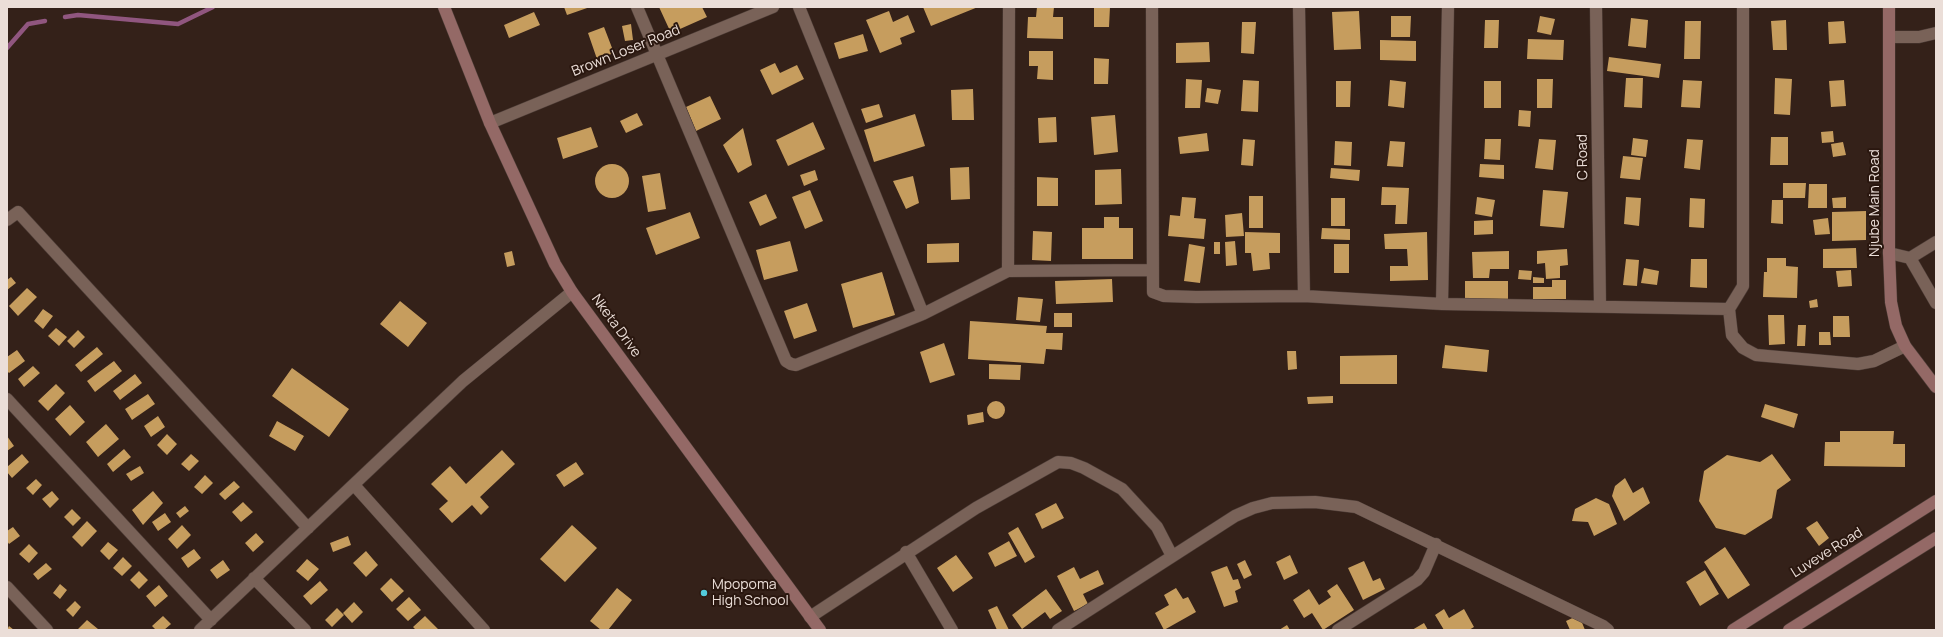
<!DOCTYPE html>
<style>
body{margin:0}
#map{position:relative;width:1943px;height:637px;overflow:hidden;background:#342119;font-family:Manrope,sans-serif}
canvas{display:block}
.frame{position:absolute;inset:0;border:8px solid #ebded8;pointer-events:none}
</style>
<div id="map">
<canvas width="1943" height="637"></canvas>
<div class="frame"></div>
</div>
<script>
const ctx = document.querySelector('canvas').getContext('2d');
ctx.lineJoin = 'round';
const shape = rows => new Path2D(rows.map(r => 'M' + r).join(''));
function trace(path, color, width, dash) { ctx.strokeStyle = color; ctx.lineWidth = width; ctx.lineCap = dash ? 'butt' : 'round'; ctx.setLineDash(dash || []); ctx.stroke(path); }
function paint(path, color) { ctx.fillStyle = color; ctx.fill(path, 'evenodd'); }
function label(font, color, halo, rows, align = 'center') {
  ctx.font = font + ' Manrope,sans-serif'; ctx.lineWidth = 4; ctx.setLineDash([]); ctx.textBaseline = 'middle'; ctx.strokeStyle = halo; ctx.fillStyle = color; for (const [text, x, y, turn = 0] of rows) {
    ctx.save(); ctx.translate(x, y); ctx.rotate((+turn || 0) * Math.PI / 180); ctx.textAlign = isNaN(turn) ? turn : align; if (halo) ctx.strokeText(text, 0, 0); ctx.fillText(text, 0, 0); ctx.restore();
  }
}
const stream = shape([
 [65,17,78,15,178,24,213,7],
 [7,48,28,24,45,21]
]);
const building = shape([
 [564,7,590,7,567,15],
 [659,7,702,7,707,17,671,33],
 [923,7,978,7,931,26],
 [1037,7,1054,7,1053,17,1063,17,1063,39,1027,38,1028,17,1036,17],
 [1094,7,1110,7,1109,27,1094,27],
 [889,11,893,22,908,15,915,32,900,38,902,44,880,53,866,20],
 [1359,11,1361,49,1334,50,1332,12],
 [534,12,540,25,509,38,504,25],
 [1391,16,1411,16,1410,37,1391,37],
 [1540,16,1555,19,1551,35,1537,32],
 [1631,18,1648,20,1646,48,1628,46],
 [1485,20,1499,20,1498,48,1484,48],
 [1786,20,1787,50,1773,50,1771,21],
 [1685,21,1701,21,1700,59,1684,59],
 [1844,21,1846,43,1829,44,1828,22],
 [1242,22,1256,22,1254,54,1241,53],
 [631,24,633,40,625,41,622,26],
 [604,27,614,53,597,59,588,33],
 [863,34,868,51,839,59,834,43],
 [1528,39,1564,40,1563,60,1527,59],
 [1380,40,1416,41,1416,61,1380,60],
 [1209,42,1210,62,1176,63,1176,43],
 [1029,51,1053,51,1053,80,1037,79,1038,66,1029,66],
 [1609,57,1661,64,1659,78,1607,71],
 [1094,58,1109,59,1108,84,1094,84],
 [775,63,780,73,797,65,804,79,772,95,760,70],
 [1626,78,1643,78,1642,108,1624,107],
 [1775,78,1792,79,1790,115,1774,114],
 [1186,79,1202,80,1200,108,1185,108],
 [1537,79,1553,79,1552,108,1537,108],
 [1243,80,1259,81,1258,112,1241,111],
 [1390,80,1406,82,1404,108,1388,106],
 [1683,80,1702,81,1700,108,1681,107],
 [1844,80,1846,106,1831,107,1829,81],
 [1336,81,1351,81,1350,107,1336,107],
 [1484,81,1501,81,1501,108,1484,108],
 [1207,88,1221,90,1218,104,1205,102],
 [973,89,974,120,952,120,951,90],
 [710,96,721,119,696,131,686,107],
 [879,104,883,117,866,123,861,109],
 [1519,110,1531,111,1530,127,1518,126],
 [637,113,643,125,626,133,620,121],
 [915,114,925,146,874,162,864,130],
 [1115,115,1118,152,1094,155,1091,117],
 [1056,117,1057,142,1039,143,1038,118],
 [813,122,825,149,788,166,776,140],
 [591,127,598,147,563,159,557,138],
 [743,128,752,165,738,173,723,145],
 [1833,131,1834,142,1822,143,1821,132],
 [1207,133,1209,151,1180,154,1178,137],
 [1771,137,1788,137,1788,165,1770,165],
 [1633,138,1648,140,1646,157,1631,155],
 [1243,139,1255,140,1253,166,1241,165],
 [1485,139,1501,139,1500,160,1484,159],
 [1539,139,1556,140,1553,170,1535,168],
 [1687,139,1703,140,1700,170,1684,168],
 [1335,141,1352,142,1351,166,1334,165],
 [1390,141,1405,142,1403,167,1387,166],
 [1843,142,1846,155,1833,157,1831,144],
 [1623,156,1643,158,1640,180,1620,178],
 '595 181a17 17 0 1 1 34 0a17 17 0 1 1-34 0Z',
 [1480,164,1504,165,1504,179,1479,177],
 [969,167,970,199,951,200,950,168],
 [1331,168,1360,170,1359,181,1330,178],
 [1121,169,1122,204,1095,205,1095,170],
 [815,170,818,180,804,186,800,175],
 [660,173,666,209,648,212,642,176],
 [913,176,919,203,906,209,893,181],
 [1037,177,1058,178,1058,206,1037,206],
 [1783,183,1806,183,1805,198,1783,198],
 [1809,184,1827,184,1827,208,1808,208],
 [1382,187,1409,188,1407,224,1395,224,1396,205,1381,205],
 [810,190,823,221,805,229,792,197],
 [1543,190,1568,192,1564,228,1540,226],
 [766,194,777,218,760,226,749,202],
 [1249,196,1263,196,1263,228,1249,228],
 [1182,197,1196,198,1194,218,1206,219,1204,239,1168,236,1170,215,1180,216],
 [1477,197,1495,200,1492,217,1475,214],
 [1626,197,1641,198,1639,226,1624,224],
 [1846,197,1846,208,1833,208,1832,198],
 [1331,198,1345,198,1345,226,1331,226],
 [1690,198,1705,199,1704,228,1689,227],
 [1772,200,1783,200,1783,224,1771,223],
 [1866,211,1866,240,1832,241,1832,212],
 [690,212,700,238,656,255,646,228],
 [1242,213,1244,236,1226,237,1225,215],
 [1104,217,1119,217,1119,228,1133,228,1133,259,1082,259,1082,228,1104,228],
 [1828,218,1830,234,1815,235,1813,220],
 [1493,220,1493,234,1474,235,1474,221],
 [1322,228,1350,229,1350,240,1321,239],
 [1033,231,1052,232,1051,261,1032,260],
 [1245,232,1280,233,1280,253,1269,253,1270,269,1253,271,1251,253,1245,253],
 [1427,232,1428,280,1390,281,1390,266,1408,266,1407,249,1385,249,1384,234],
 [790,241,798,271,764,280,756,250],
 [1235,241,1237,265,1226,266,1225,242],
 [1214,242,1220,242,1220,254,1214,254],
 [959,243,959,262,927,263,927,244],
 [1189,244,1205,247,1200,283,1184,281],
 [1334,244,1349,244,1349,273,1334,273],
 [1856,248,1857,268,1823,268,1823,249],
 [1567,249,1568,265,1560,266,1560,278,1546,279,1545,263,1537,264,1537,251],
 [512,251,515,265,507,267,504,253],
 [1509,251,1509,269,1490,269,1489,278,1473,278,1472,252],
 [1767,258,1786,258,1786,266,1798,267,1797,298,1763,297,1764,272,1767,272],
 [1626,259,1639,260,1637,286,1623,285],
 [1691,259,1707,259,1707,288,1690,287],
 [1644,268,1659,271,1657,285,1641,283],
 [1519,270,1532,271,1531,280,1518,279],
 [1851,270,1852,286,1838,287,1836,271],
 [882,272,895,315,853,328,841,284],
 [11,277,16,283,7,290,7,280],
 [1533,277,1544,278,1544,283,1533,283],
 [1112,279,1113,302,1056,304,1055,281],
 [1552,280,1566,280,1566,299,1533,299,1533,287,1552,287],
 [1465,281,1508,281,1508,301,1465,301],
 [27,288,37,297,18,316,9,306],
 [1018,297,1043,299,1040,322,1016,320],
 [1817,299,1818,307,1810,308,1809,301],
 [400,301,427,323,408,347,380,324],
 [807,303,817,331,794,339,784,311],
 [43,309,53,316,43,329,34,321],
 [1054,313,1072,313,1072,327,1054,327],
 [1768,315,1784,315,1785,344,1769,345],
 [1833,316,1849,316,1850,337,1833,337],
 [970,321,1047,326,1046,333,1063,333,1062,350,1046,349,1044,364,968,359],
 [1798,325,1806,325,1805,346,1797,346],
 [56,328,67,337,59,346,48,336],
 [78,330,85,337,74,348,67,341],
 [1819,332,1830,332,1831,345,1819,345],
 [944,343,955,375,930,383,920,352],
 [1445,345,1489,350,1487,372,1442,368],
 [97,347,103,354,81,372,75,365],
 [17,350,25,361,9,373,7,371,7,357],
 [1287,351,1296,351,1297,369,1288,370],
 [1397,355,1397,384,1340,384,1340,356],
 [114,361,122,371,95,392,87,381],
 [989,364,1021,365,1020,380,989,379],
 [33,366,40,373,24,387,18,379],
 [292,368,349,409,329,437,272,396],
 [135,374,142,383,120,400,113,391],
 [56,384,65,393,48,411,38,401],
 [148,394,155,404,132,420,125,409],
 [1333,396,1333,403,1308,404,1307,397],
 '987 410a9 9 0 1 1 18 0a9 9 0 1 1-18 0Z',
 [1765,404,1798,414,1794,428,1761,417],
 [70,405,85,422,70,436,55,419],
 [983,412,984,422,968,425,967,415],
 [158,416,165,427,151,437,144,426],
 [277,421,304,436,295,451,269,436],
 [106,424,119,439,98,457,86,442],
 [1840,431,1894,431,1893,444,1905,444,1905,467,1824,466,1825,442,1840,442],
 [167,434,177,444,167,455,157,445],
 [7,436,14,446,7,451],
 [124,449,131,457,113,472,107,464],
 [502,450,515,464,480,497,489,507,481,515,472,505,452,523,439,509,448,501,431,484,450,466,466,484],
 [22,454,29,462,12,478,7,472,7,467],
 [191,454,199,461,189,471,181,464],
 [1772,454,1791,480,1777,490,1772,518,1745,535,1716,528,1699,501,1704,471,1727,455,1760,462],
 [576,462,584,474,564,487,556,475],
 [140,466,144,473,131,481,126,474],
 [205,475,213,483,202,494,194,487],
 [1625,478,1633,493,1643,487,1650,503,1624,521,1612,496,1615,486],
 [36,479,42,485,33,495,26,488],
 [234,481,240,487,225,500,219,494],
 [52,491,59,499,50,508,42,499],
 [153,491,163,503,143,525,132,510],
 [1596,498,1609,504,1617,524,1594,536,1588,522,1572,521,1575,509],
 [243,502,253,512,241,522,232,512],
 [1056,503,1064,518,1042,529,1035,514],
 [185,506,189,511,180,518,176,513],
 [72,509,81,518,73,526,64,517],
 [165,513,171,522,158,531,152,522],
 [87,521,97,531,82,547,72,537],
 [1817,521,1829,538,1819,546,1806,528],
 [182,525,191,535,177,549,168,539],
 [572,525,597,548,565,582,540,559],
 [13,527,20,536,9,544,7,541,7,531],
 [1018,527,1035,557,1025,563,1008,533],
 [256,533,264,542,253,552,245,543],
 [348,536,351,545,333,552,330,543],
 [1009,541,1017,556,995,567,988,553],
 [108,542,118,550,109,560,100,551],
 [29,544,38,553,29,563,19,554],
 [1725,547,1750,585,1728,599,1704,562],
 [194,549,201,558,188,568,181,558],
 [366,551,378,565,366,577,353,563],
 [956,555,973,578,953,592,937,568],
 [1290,555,1298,573,1284,580,1276,562],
 [123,557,132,566,122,576,113,568],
 [307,559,319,569,308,581,296,571],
 [223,560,230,570,217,579,210,570],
 [1245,560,1252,575,1244,579,1237,564],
 [1364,561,1373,581,1380,578,1385,589,1363,600,1348,568],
 [46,563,52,569,38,580,33,574],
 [1227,566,1233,580,1238,579,1241,588,1235,591,1238,602,1224,607,1211,572],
 [1074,567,1080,579,1098,570,1104,584,1083,594,1088,604,1074,611,1057,576],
 [1705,570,1719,594,1700,606,1686,582],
 [139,571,148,580,139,589,130,580],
 [391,578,404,591,392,602,380,589],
 [320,581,328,590,311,605,303,596],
 [60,584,67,590,60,599,53,593],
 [1337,584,1354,610,1323,630,1312,613,1304,618,1293,600,1309,589,1319,605,1331,597,1327,591],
 [159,585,168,596,155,607,146,596],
 [617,588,632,600,608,630,601,630,590,621],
 [1176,588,1183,599,1188,597,1196,612,1164,630,1155,613,1169,605,1164,595],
 [1046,589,1062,611,1050,619,1045,612,1022,629,1012,615],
 [409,597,421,610,408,621,396,609],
 [75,601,81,607,73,617,66,610],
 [354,602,363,612,352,623,343,613],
 [997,606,1009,630,997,630,988,610],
 [337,608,344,615,332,627,325,620],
 [1444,609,1449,618,1464,609,1474,627,1469,630,1444,630,1435,615],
 [1579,615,1585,630,1570,630,1566,621],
 [163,616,171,624,164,630,156,630,152,626],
 [425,616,438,629,437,630,416,630,413,627],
 [87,620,98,629,97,630,78,629],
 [1424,623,1428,630,1412,630],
 [1287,625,1290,630,1279,630],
 [9,626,14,630,7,630]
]);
const street = shape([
 [637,7,786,361,791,364,796,365,923,314,1008,271,1152,270],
 [799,7,923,314],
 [1152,7,1153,292,1164,296,1196,297,1304,296,1442,304,1729,309,1743,286,1743,7],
 [1299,7,1304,296],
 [1596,7,1600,306],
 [1890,37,1919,37,1936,33],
 [490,123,773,7],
 [7,220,18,212,308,528],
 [1889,253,1910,258,1936,242],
 [1910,258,1936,303],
 [1008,271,1009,7],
 [1442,304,1448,7],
 [1729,309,1732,335,1743,348,1756,355,1858,364,1874,361,1905,346],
 [7,399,211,620],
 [354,485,484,630],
 [906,552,952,630],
 [254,578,305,630],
 [7,587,47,630],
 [810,617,976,508,1058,462,1071,463,1084,468,1122,489,1157,527,1172,556],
 [200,630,463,381,572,292],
 [1058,630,1235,516,1253,508,1272,503,1315,502,1356,507,1603,626,1608,630],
 [1338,630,1417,580,1424,572,1436,544]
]);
const secondary = shape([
 [444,7,490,123,555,264,572,292,820,630],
 [1889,7,1889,253,1891,302,1896,326,1905,346,1936,387],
 [1733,630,1936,501],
 [1789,630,1936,538]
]);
const markers = [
 [704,593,4,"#53cbdb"]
];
const streetNames = [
 ["Brown Loser Road",626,51,-22],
 ["C Road",1583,157,-91],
 ["Njube Main Road",1875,203,-90],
 ["Nketa Drive",616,326,54],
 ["Luveve Road",1827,553,-32]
];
const poiNames = [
 ["Mpopoma",712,585],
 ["High School",712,601]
];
trace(stream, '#90567f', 4.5);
paint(building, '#c69d5e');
trace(street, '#4d3d37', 13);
trace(secondary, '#4d3d37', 13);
trace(street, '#796258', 12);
trace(secondary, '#946966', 12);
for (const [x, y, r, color] of markers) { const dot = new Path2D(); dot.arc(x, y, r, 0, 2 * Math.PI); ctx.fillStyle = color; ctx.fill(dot); trace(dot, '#2a170f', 1.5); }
label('14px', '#ebded8', '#2a170f', streetNames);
label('14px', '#ebded8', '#2a170f', poiNames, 'left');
</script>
